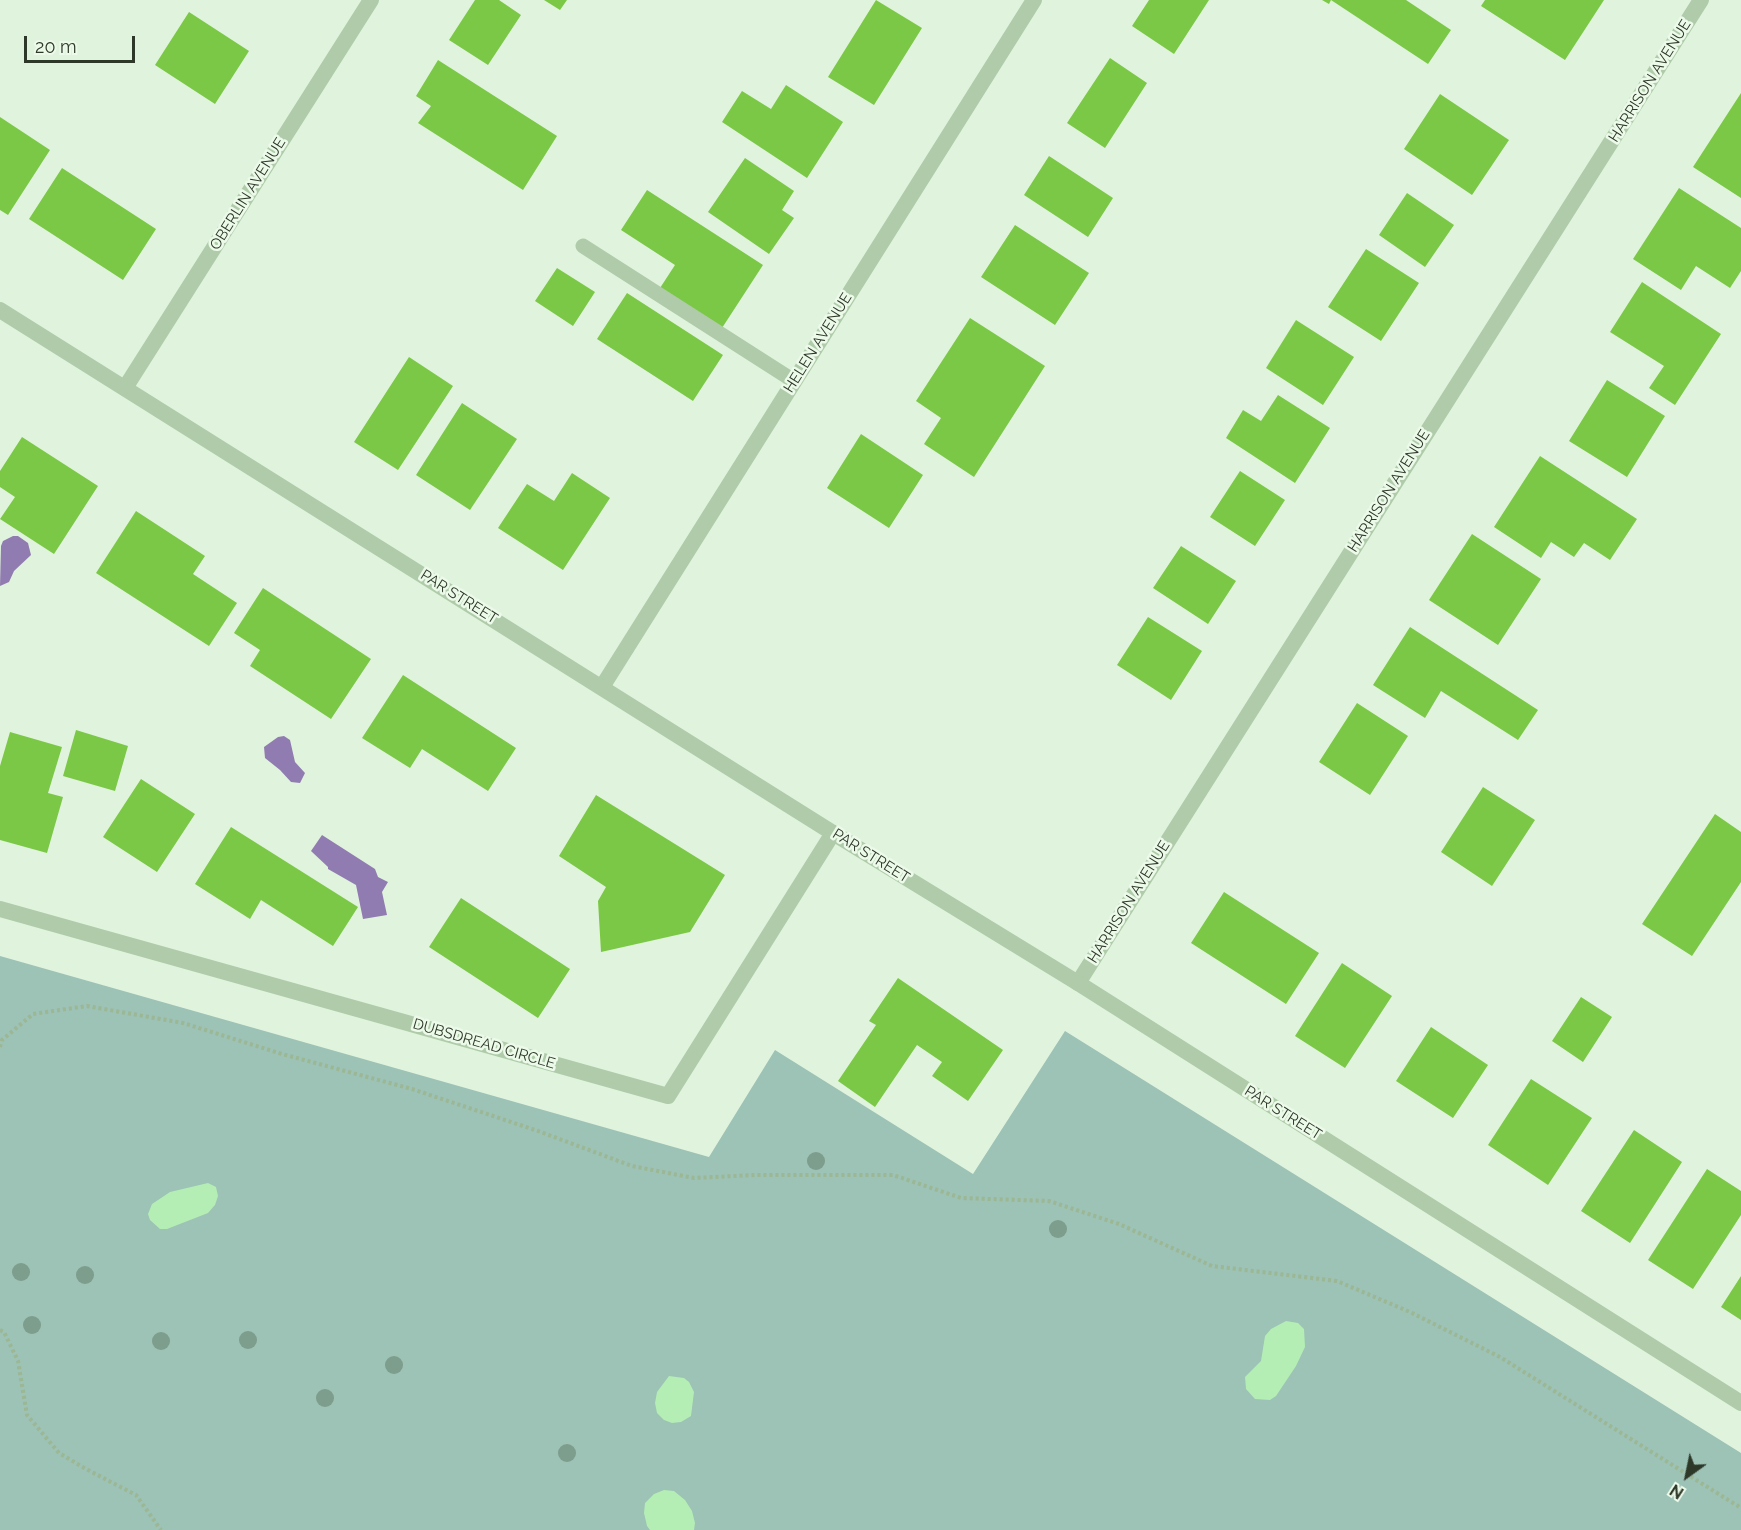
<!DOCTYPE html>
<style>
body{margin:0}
#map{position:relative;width:1741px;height:1530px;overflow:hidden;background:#e0f3dd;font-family:Raleway,sans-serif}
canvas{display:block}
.north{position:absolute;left:1657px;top:1446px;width:60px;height:60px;-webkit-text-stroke:4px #ecfaea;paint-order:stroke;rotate:213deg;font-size:16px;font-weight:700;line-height:24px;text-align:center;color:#2e3829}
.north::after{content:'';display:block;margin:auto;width:21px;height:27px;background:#2e3829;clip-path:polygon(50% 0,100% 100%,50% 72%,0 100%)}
.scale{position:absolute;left:24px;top:36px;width:111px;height:27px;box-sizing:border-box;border:3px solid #2e3829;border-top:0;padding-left:8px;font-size:18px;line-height:21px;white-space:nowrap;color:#2e3829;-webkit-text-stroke:4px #ecfaea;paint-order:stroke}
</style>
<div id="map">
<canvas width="1741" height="1530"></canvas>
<div class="north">N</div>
<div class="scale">20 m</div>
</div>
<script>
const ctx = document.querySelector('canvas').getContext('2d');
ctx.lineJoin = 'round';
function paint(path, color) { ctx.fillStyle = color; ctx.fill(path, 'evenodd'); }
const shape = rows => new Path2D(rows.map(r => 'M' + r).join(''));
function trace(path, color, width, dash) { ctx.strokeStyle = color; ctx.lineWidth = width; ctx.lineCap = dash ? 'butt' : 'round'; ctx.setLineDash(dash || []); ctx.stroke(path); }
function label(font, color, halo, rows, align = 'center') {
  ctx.font = font + ' Raleway,sans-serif'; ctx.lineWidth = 5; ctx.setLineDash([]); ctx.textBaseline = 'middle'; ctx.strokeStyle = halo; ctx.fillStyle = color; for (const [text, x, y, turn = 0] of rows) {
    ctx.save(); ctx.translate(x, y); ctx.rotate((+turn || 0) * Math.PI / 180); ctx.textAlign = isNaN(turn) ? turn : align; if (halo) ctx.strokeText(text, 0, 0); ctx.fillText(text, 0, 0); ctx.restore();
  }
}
const green = shape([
 [0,956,709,1157,775,1050,973,1174,1065,1031,1741,1453,1741,1530,0,1530]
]);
const sand = shape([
 [208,1183,216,1187,218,1196,215,1205,208,1213,167,1229,160,1229,150,1220,148,1214,152,1204,170,1192],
 [1286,1321,1298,1323,1304,1329,1305,1347,1296,1366,1276,1396,1270,1400,1255,1399,1246,1389,1245,1377,1261,1361,1265,1336,1271,1329],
 [669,1376,684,1378,689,1382,694,1392,691,1416,681,1422,672,1423,664,1420,657,1413,655,1403,657,1392],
 [664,1490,674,1491,685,1500,692,1511,695,1523,694,1530,650,1530,647,1526,644,1513,645,1503,654,1494]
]);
const water = shape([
 [13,536,18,536,28,543,31,555,14,571,9,582,0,586,1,546,3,541],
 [284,736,290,740,295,762,305,773,300,783,291,782,280,770,265,758,264,747,278,737],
 [322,835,375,869,378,877,388,882,382,892,387,915,363,919,356,885,328,869,328,867,311,851]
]);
const building = shape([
 [475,0,499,0,521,15,488,65,449,40],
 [544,0,567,0,560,10],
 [876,0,922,28,874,105,828,77],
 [1149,0,1209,0,1174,54,1132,26],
 [1322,0,1406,0,1451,30,1428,64,1331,0,1329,4],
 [1485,0,1604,0,1565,60,1481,6],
 [189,12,249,51,215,104,155,65],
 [1110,58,1147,83,1105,148,1067,123],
 [438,60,557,136,523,190,418,123,431,106,416,96],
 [786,85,843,122,807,178,722,122,742,91,771,109],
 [1741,93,1741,198,1693,167],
 [1440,94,1509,140,1472,195,1404,149],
 [0,117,50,150,8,215,0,210],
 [1049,156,1113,198,1088,237,1024,195],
 [745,158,794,191,782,210,794,218,769,254,708,212],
 [62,168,156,229,123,280,29,219],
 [1679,188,1741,228,1741,271,1730,288,1696,266,1681,290,1633,259],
 [647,190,763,265,722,328,660,288,675,265,621,230],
 [1407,193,1454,225,1425,267,1379,235],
 [1015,225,1089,273,1055,325,981,277],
 [1366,249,1419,283,1381,341,1328,307],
 [557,268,595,292,573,326,535,301],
 [1642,282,1721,334,1675,405,1649,388,1664,366,1610,332],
 [627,293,723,355,693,401,597,339],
 [970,318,1045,366,974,477,924,444,941,418,916,401],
 [1296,320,1354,357,1323,405,1266,368],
 [409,357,453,386,398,470,354,442],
 [1607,380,1665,416,1627,477,1569,441],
 [1278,395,1330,428,1295,483,1226,438,1243,410,1261,421],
 [462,403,517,439,470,510,416,475],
 [861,434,923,475,889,528,827,488],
 [22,437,98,486,54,554,0,519,15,497,0,487,0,471],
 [1540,456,1637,519,1610,560,1584,543,1574,557,1551,542,1541,558,1494,527],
 [1240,471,1285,500,1255,546,1210,517],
 [572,473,610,498,563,570,498,528,527,484,554,501],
 [136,511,205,556,193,574,237,603,209,646,96,573],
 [1472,534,1541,579,1498,645,1429,600],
 [1181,546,1236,581,1208,624,1153,588],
 [263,588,371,659,331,719,250,666,260,650,234,633],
 [1148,617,1202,651,1171,700,1117,665],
 [1410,627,1538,710,1518,740,1441,691,1425,718,1373,685],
 [403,675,516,748,488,791,422,749,410,768,362,738],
 [1357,703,1408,736,1370,795,1319,762],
 [76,730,128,746,115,791,63,776],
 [10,732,62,747,48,793,63,797,47,853,0,840,0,766],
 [141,779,195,814,157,872,103,837],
 [1483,787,1535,820,1492,886,1441,852],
 [596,795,725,875,690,932,601,952,598,901,606,887,559,856],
 [1715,814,1741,832,1741,882,1692,956,1642,924],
 [231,827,358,907,333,946,261,900,250,919,195,884],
 [1224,892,1319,953,1286,1004,1191,943],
 [461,898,570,969,538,1018,429,947],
 [1342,963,1392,996,1345,1068,1295,1036],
 [898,978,1003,1050,968,1101,932,1076,942,1062,917,1045,875,1107,838,1081,876,1025,869,1021],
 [1581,997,1612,1017,1583,1062,1552,1041],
 [1431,1027,1488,1065,1453,1118,1396,1081],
 [1531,1079,1592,1118,1548,1185,1488,1145],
 [1634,1130,1682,1162,1630,1243,1581,1211],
 [1707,1169,1741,1191,1741,1215,1693,1289,1648,1260],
 [1741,1276,1741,1320,1721,1307]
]);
const path = shape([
 [0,1047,2,1040,33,1014,87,1006,183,1023,282,1054,412,1089,538,1131,632,1166,694,1178,755,1175,893,1175,961,1198,1049,1201,1119,1224,1212,1266,1337,1281,1410,1312,1500,1357,1741,1508],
 [0,1330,4,1332,18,1361,27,1415,59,1453,86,1469,136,1495,161,1530]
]);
const service = shape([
 [583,246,794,381]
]);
const minor = shape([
 [125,388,371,0],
 [602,687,1034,0],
 [0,909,668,1096,833,833],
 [1078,983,1701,0]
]);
const tertiary = shape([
 [0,310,833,833,1078,983,1741,1403]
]);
const trees = [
 [816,1161],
 [1058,1229],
 [21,1272],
 [85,1275],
 [32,1325],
 [248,1340],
 [161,1341],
 [394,1365],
 [325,1398],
 [567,1453]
];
const streetNames = [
 ["HARRISON AVENUE",1650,81,-58],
 ["OBERLIN AVENUE",248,194,-58],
 ["HELEN AVENUE",818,343,-58],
 ["HARRISON AVENUE",1389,491,-58],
 ["PAR STREET",459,597,32],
 ["PAR STREET",871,856,32],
 ["HARRISON AVENUE",1129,902,-58],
 ["DUBSDREAD CIRCLE",484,1044,16],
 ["PAR STREET",1283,1113,32]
];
paint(green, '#9dc2b6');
paint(sand, '#b4eeb4');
paint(water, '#907cb0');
paint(building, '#7bc846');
trace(path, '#9bb793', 4, [3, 3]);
trace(service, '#afcba9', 15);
trace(minor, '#afcba9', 16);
trace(tertiary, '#afcba9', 16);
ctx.fillStyle = '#7d9d8d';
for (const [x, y] of trees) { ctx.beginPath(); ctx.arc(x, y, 9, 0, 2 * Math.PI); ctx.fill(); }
label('15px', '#2e3829', '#ecfaea', streetNames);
</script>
